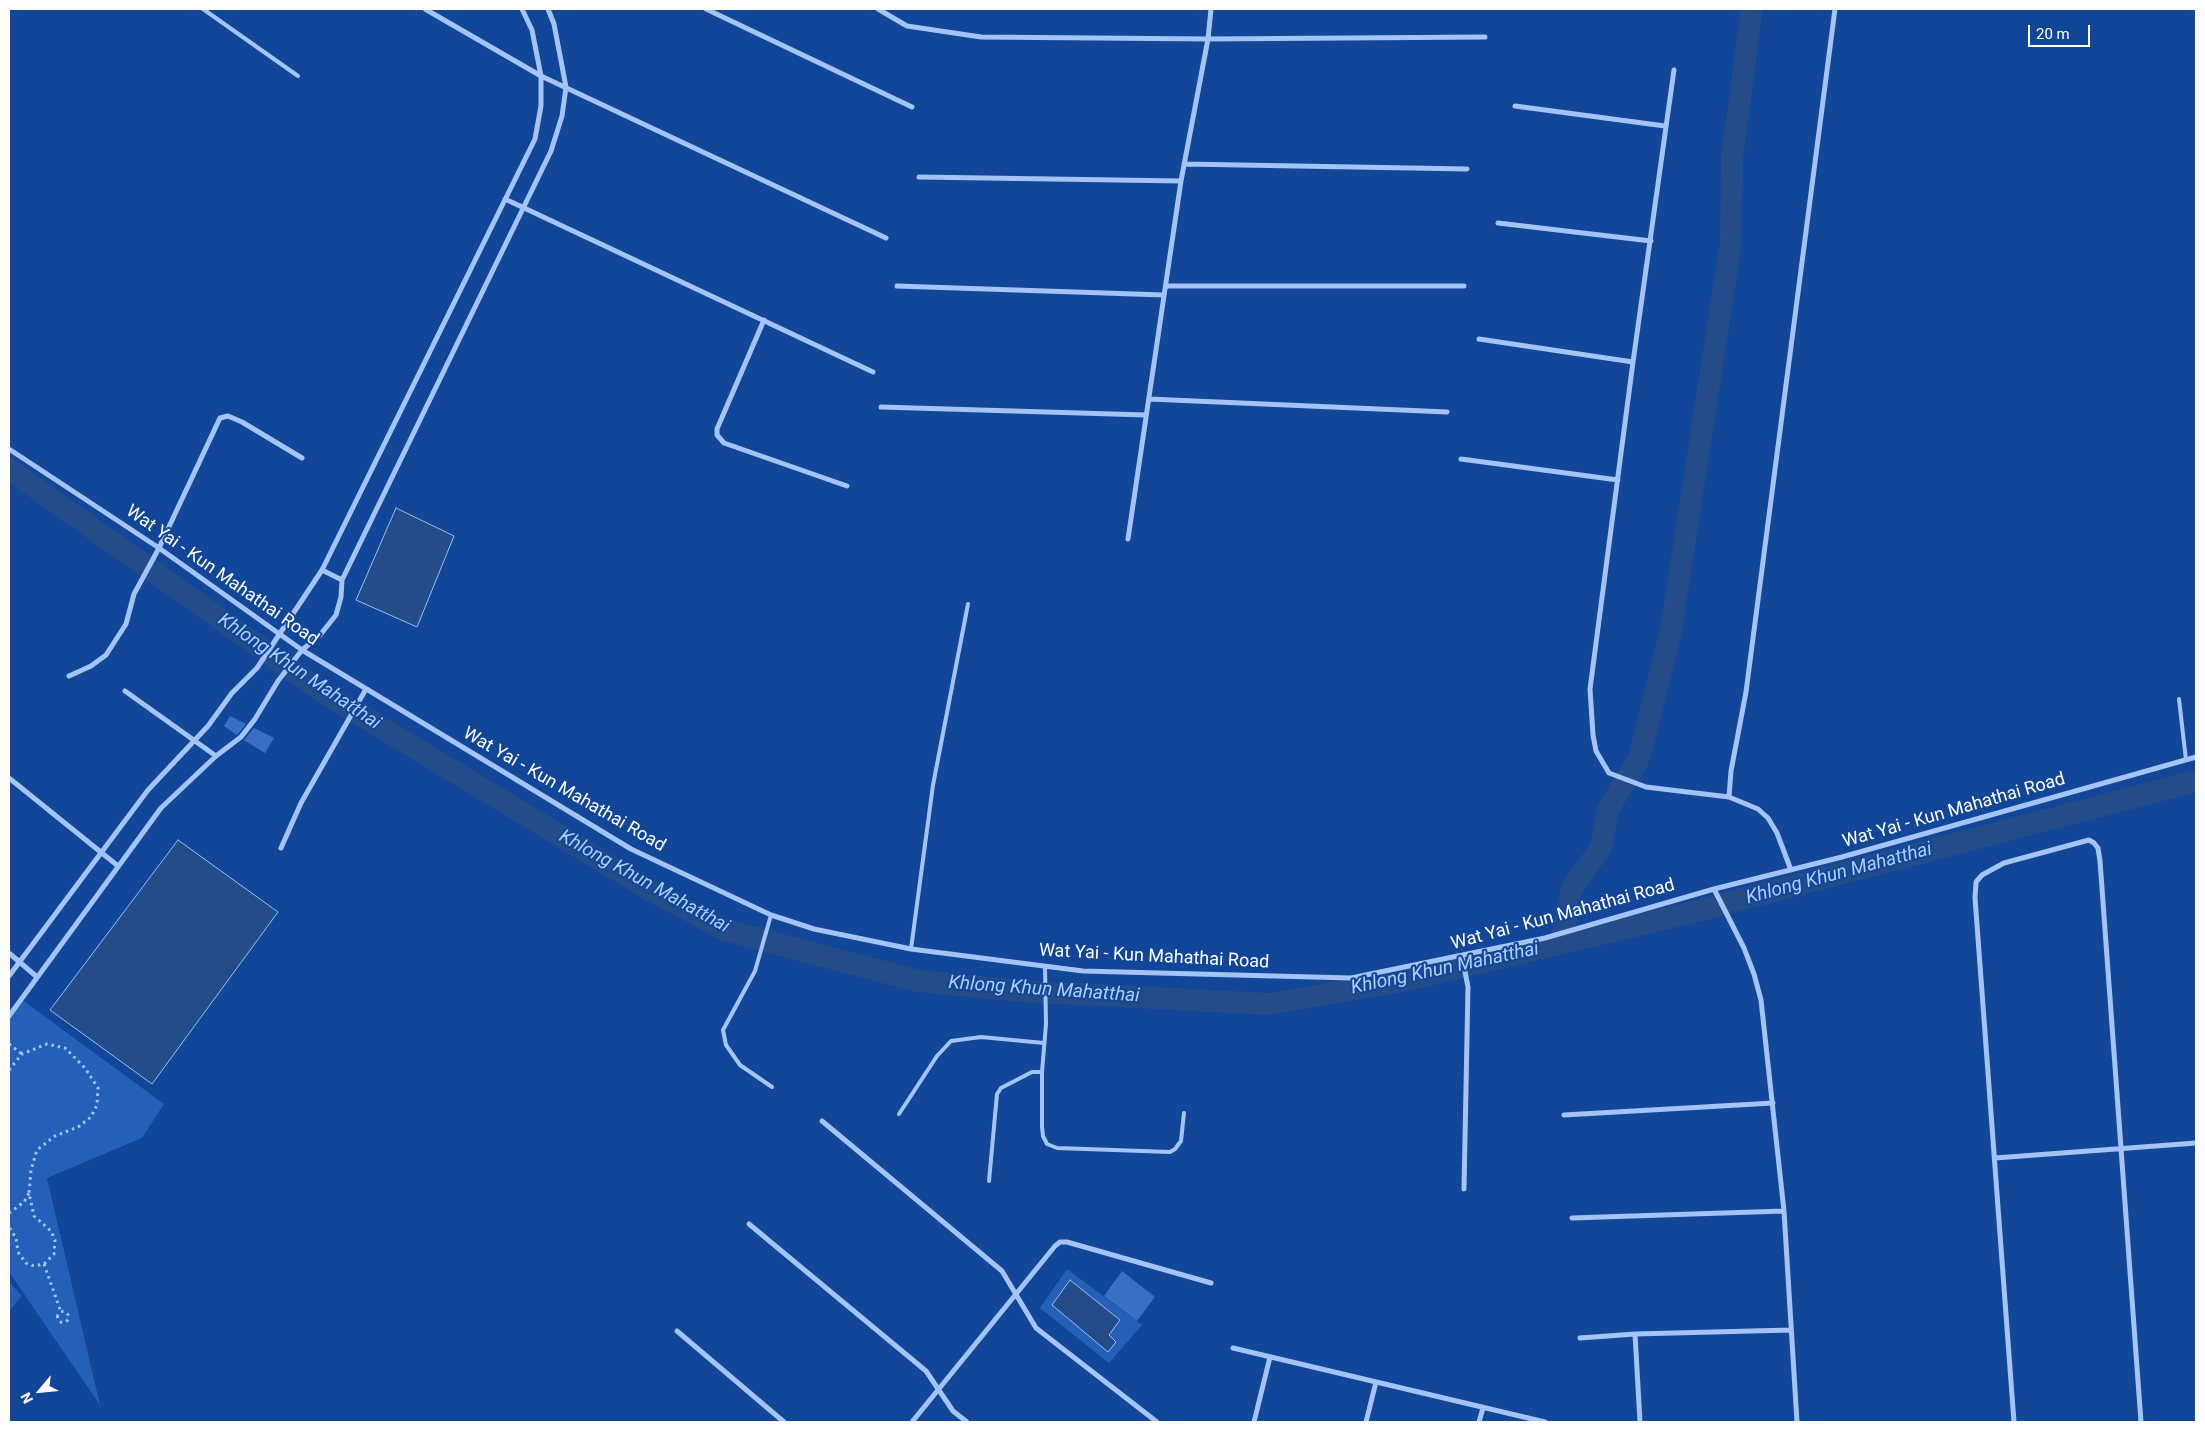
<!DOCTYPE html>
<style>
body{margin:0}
#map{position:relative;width:2205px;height:1431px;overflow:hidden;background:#114699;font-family:Roboto,sans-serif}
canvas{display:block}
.frame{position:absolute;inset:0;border:10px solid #fff;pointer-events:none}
.north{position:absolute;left:15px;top:1366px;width:50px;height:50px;-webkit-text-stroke:4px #114699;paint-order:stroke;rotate:242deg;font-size:14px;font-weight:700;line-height:20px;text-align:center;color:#fff}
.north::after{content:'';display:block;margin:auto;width:18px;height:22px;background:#fff;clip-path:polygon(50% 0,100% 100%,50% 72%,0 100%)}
.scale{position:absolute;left:2028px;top:25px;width:62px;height:22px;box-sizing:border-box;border:2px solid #fff;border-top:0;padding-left:6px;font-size:15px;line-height:18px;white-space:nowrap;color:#fff;-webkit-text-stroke:4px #114699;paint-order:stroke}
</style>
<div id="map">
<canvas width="2205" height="1431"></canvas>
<div class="frame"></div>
<div class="north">N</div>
<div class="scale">20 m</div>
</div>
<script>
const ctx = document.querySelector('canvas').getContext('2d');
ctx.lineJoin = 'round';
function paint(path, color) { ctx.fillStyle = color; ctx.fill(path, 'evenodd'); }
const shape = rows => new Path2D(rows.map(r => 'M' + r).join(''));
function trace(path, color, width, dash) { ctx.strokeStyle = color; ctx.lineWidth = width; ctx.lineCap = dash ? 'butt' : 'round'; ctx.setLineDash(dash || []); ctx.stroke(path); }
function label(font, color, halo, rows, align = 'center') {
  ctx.font = font + ' Roboto,sans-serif'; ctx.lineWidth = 4; ctx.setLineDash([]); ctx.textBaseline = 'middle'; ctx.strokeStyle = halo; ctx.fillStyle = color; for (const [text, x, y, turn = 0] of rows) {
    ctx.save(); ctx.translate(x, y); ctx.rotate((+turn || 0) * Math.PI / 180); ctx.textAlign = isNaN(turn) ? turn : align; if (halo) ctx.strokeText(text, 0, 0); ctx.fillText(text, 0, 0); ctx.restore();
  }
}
const green = shape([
 [21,999,164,1104,142,1138,47,1178,100,1405,9,1272,9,1016],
 [1067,1269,1142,1325,1109,1363,1040,1308],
 [9,1282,22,1296,9,1311]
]);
const water = shape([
 [396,508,454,536,417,627,356,600,396,508],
 [178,840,278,912,152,1084,50,1010,178,840],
 [1070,1280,1120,1320,1109,1335,1116,1342,1108,1352,1052,1305,1070,1280]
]);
const canal = shape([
 [9,469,324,693,650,890,725,930,918,981,1020,991,1269,1004,1403,981,1697,911,2196,781],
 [1561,943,1572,888,1602,846,1607,811,1639,758,1671,630,1731,242,1732,157,1752,9]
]);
const building = shape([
 [230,716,246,724,237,735,224,726],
 [254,728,274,738,265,753,244,740],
 [1122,1271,1155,1297,1137,1321,1104,1296]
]);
const path = shape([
 [9,1044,22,1054],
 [9,1070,22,1054,47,1044,65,1048,85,1068,98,1088,97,1105,91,1117,78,1127,55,1136,37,1150,31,1170,29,1193,34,1216,51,1231,55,1240,54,1254,44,1264,34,1266,26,1263,18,1252,16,1238,9,1227],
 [9,1213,24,1202,29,1193],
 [44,1264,61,1312],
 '57.5 1317a5.5 5.5 0 1 1 11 0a5.5 5.5 0 1 1-11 0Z'
]);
const lane = shape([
 [203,9,298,76],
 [2179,699,2186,760],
 [771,915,755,971,723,1030,726,1045,740,1065,772,1087],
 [911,949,933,785,968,604],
 [1045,967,1046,1024,1042,1072,1042,1127,1043,1136,1047,1144,1057,1148,1170,1152,1175,1149,1181,1141,1184,1113],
 [899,1114,937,1056,951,1041,981,1037,1044,1043],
 [989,1181,997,1094,1001,1088,1032,1072,1042,1072]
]);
const street = shape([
 [425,9,541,76,886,238],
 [706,9,912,107],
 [878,9,907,26,981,37,1208,39,1485,37],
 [1674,70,1633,362,1590,689,1593,735,1596,751,1609,773,1646,787,1729,797],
 [1515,106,1665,126],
 [1184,164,1467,169],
 [919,177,1181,181],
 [505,199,873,372],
 [1498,223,1651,241],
 [897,286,1164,295],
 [1166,286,1464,286],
 [764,320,717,429,717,435,724,443,847,486],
 [1479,339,1633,362],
 [1149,399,1447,412],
 [881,407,1146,415],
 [9,449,159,548,302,650,631,849,771,915,814,929,911,949,1083,971,1351,978,1545,938,1714,889,1842,857,2196,757],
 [1461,459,1618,480],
 [1128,539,1181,181,1208,39,1211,9],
 [322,570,342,580],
 [69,676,91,666,106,655,126,624,134,594,159,548,220,418,228,416,242,422,302,458],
 [125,691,216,756],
 [9,778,118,866],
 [281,848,301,803,366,689],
 [1791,870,1777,833,1768,818,1758,809,1729,797,1731,771,1746,692,1835,9],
 [1714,889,1744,948,1754,974,1761,1000,1784,1211,1797,1422],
 [9,953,37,977],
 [1462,956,1468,987,1464,1189],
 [9,976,148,790,208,726,232,693,257,668,322,570,535,139,541,106,541,76,532,30,522,9],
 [9,1016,161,808,216,756,241,737,255,719,278,681,302,650,320,635,336,615,341,597,342,580,551,151,562,116,566,87,554,24,548,9],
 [1564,1115,1773,1103],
 [822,1121,1002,1271,1036,1328,1157,1422],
 [1995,1158,2196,1143],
 [1572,1218,1784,1211],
 [749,1224,926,1371,953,1411,967,1422],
 [677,1331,784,1422],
 [1635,1334,1640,1422],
 [1580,1338,1635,1334,1791,1330],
 [1233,1348,1545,1422],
 [912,1422,1055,1246,1060,1242,1067,1242,1211,1283],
 [1254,1422,1270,1357],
 [1366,1422,1376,1382],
 [1479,1422,1483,1408],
 [2014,1422,1975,898,1976,882,1982,875,2004,863,2089,840,2094,843,2098,848,2100,861,2141,1422]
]);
const streetNames = [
 ["Wat Yai - Kun Mahathai Road",222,576,35],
 ["Wat Yai - Kun Mahathai Road",564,790,30],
 ["Wat Yai - Kun Mahathai Road",1954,811,-16],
 ["Wat Yai - Kun Mahathai Road",1563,915,-15],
 ["Wat Yai - Kun Mahathai Road",1154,957,3]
];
const waterNames = [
 ["Khlong Khun Mahatthai",299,672,34],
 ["Khlong Khun Mahatthai",1839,874,-15],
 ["Khlong Khun Mahatthai",644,882,29],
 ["Khlong Khun Mahatthai",1445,969,-12],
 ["Khlong Khun Mahatthai",1044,990,4]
];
paint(green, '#245fb8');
paint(water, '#244c89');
trace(water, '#94bef7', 1);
trace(canal, '#244c89', 22);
paint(building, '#3a70c1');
trace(path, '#a3c4f4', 3, [2.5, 4]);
trace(lane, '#a3c4f4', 4);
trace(street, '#a3c4f4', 5);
label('18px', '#fff', '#114699', streetNames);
label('italic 19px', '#afcefa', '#114699', waterNames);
</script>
